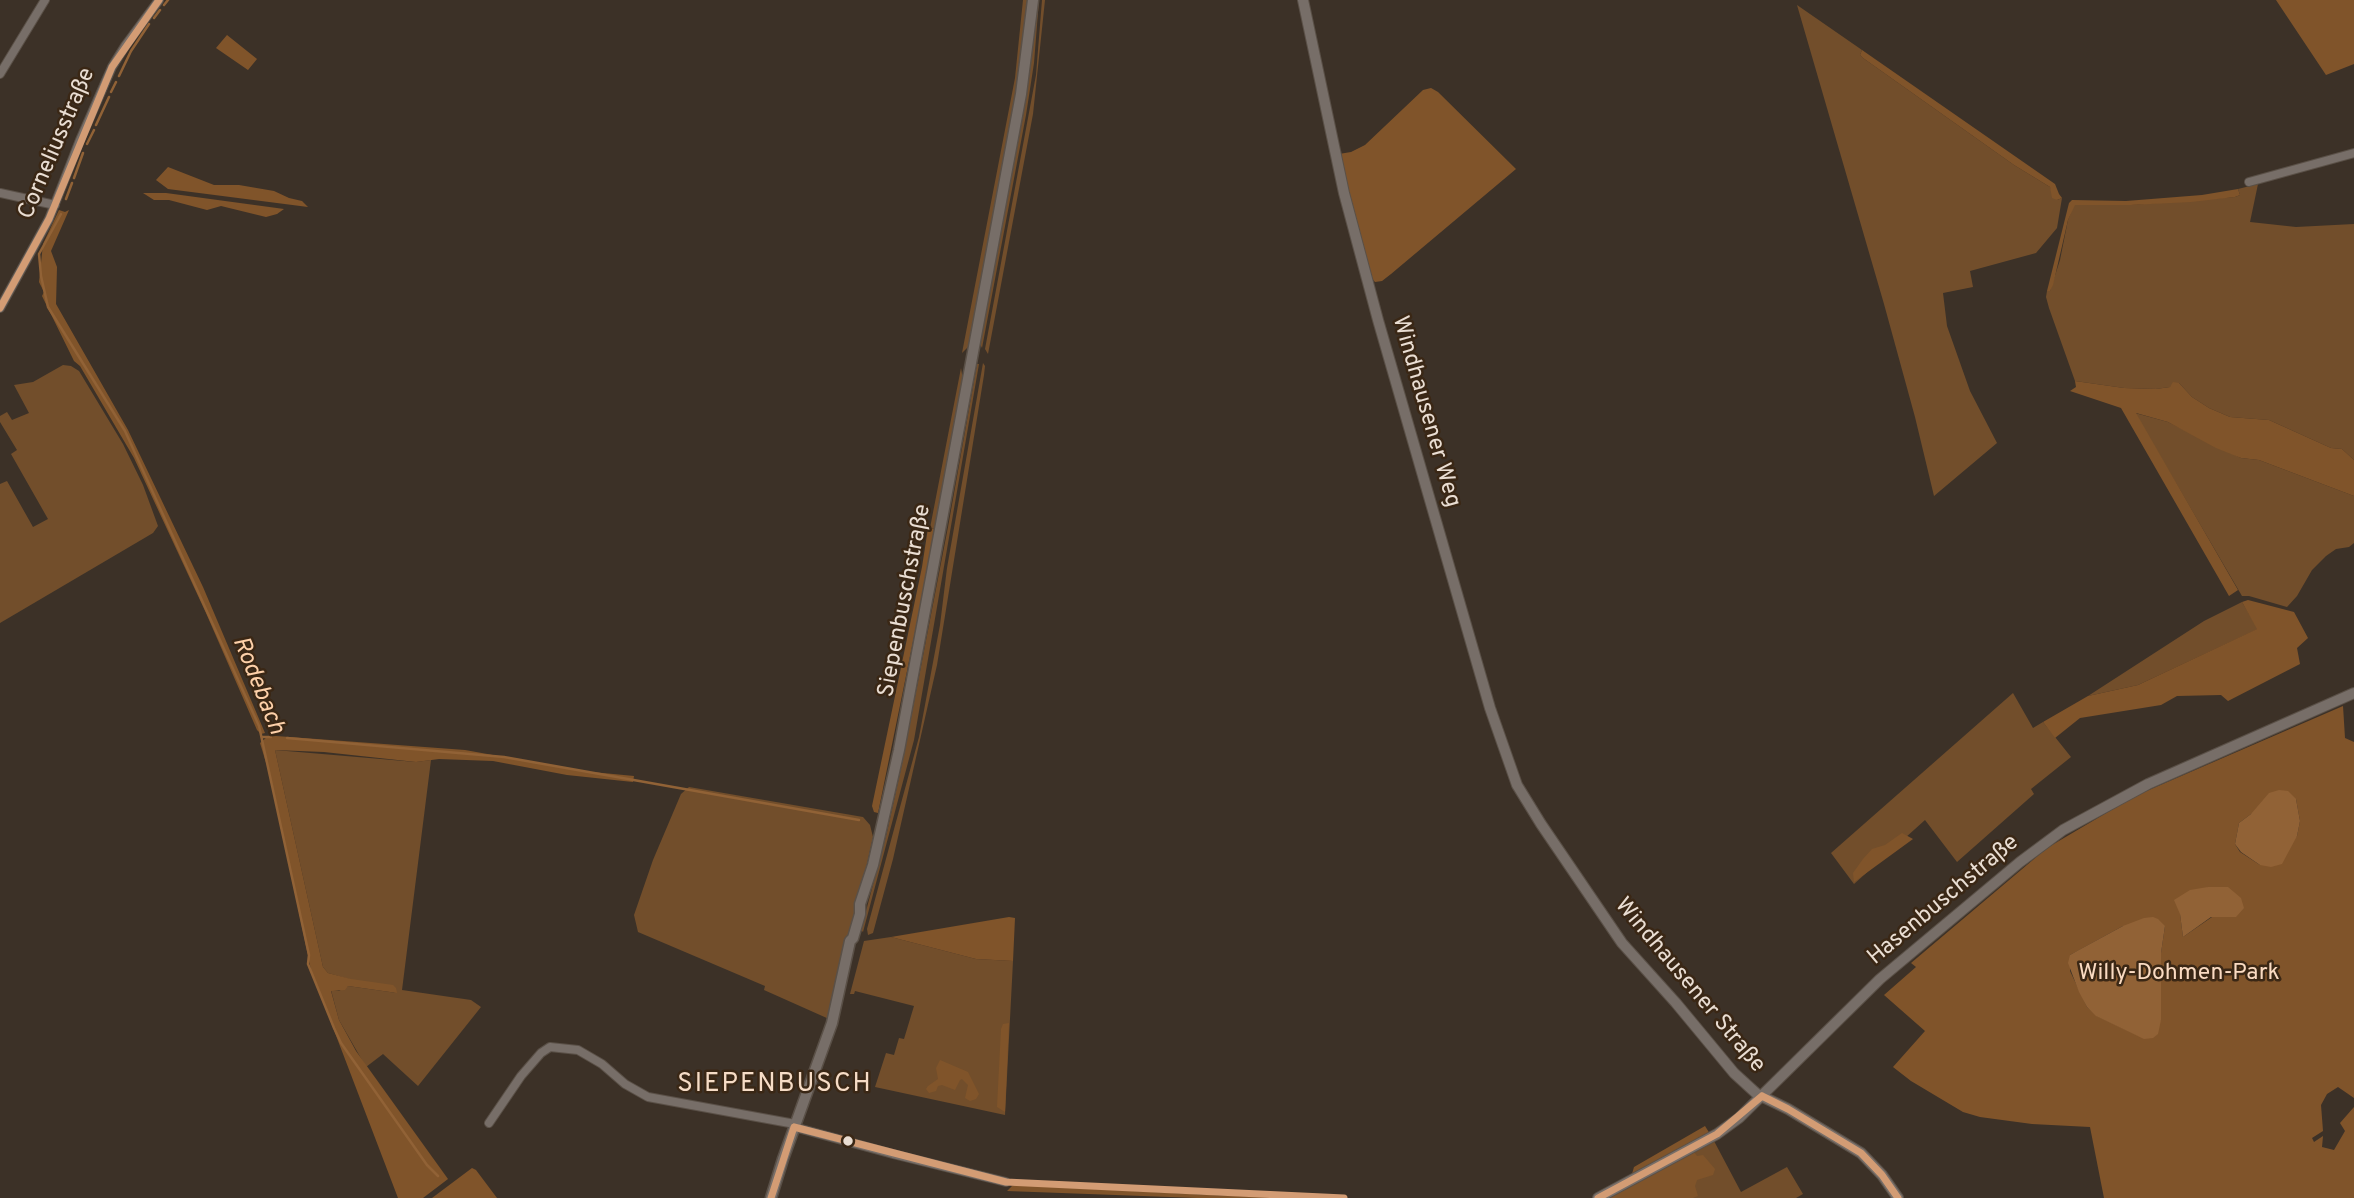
<!DOCTYPE html>
<meta charset="utf-8">
<style>
body{margin:0}
canvas{display:block;background:#3c3127}
</style>
<canvas width="2354" height="1198"></canvas>
<script>
const ctx = document.querySelector('canvas').getContext('2d');
ctx.lineJoin = 'round';
function paint(path, color) { ctx.fillStyle = color; ctx.fill(path, 'evenodd'); }
const shape = rows => new Path2D(rows.map(r => 'M' + r).join(''));
function trace(path, color, width, dash) { ctx.strokeStyle = color; ctx.lineWidth = width; ctx.lineCap = dash ? 'butt' : 'round'; ctx.setLineDash(dash || []); ctx.stroke(path); }
function label(font, color, halo, rows, align = 'center') {
  ctx.font = font + ' Overpass,sans-serif'; ctx.lineWidth = 5; ctx.setLineDash([]); ctx.textBaseline = 'middle'; ctx.strokeStyle = halo; ctx.fillStyle = color; for (const [text, x, y, turn = 0] of rows) {
    ctx.save(); ctx.translate(x, y); ctx.rotate((+turn || 0) * Math.PI / 180); ctx.textAlign = isNaN(turn) ? turn : align; if (halo) ctx.strokeText(text, 0, 0); ctx.fillText(text, 0, 0); ctx.restore();
  }
}
const green = shape([
 [1023,0,1028,0,1021,65,969,346,962,353,1015,78],
 [1036,0,1039,0,1034,63,1026,115,982,348,980,344,1023,116],
 [1042,0,1045,0,1033,114,988,354,985,349,1036,75],
 [1797,5,1862,50,1860,55,1863,58,2014,165,2050,187,2057,200,2062,198,2057,228,2036,253,1970,271,1973,287,1943,293,1947,326,1970,391,1997,443,1934,496,1915,417,1884,304],
 [2258,184,2250,222,2296,227,2354,224,2354,460,2342,449,2331,448,2269,420,2230,417,2209,408,2192,397,2179,383,2170,387,2156,389,2124,388,2075,381,2049,308,2046,297,2047,291,2050,291,2060,260,2068,220,2074,205,2131,205,2235,197,2240,195,2238,189],
 [983,363,985,366,984,375,937,665,893,859,873,933,868,935,867,929,919,737,940,625,947,568],
 [977,364,979,364,914,740,863,932,861,930,887,832,902,764,948,527],
 [63,365,71,366,79,371,123,444,143,485,158,526,153,533,0,623,0,484,7,481,33,527,48,519,11,454,17,450,0,422,0,416,7,412,12,420,29,413,14,385,33,382],
 [961,368,963,380,936,529,930,528],
 [2135,413,2168,422,2241,458,2259,460,2354,496,2354,543,2349,547,2336,549,2326,556,2312,570,2297,596,2287,607,2249,596,2242,596],
 [2242,602,2258,629,2138,685,2088,696,2204,621],
 [2013,693,2033,728,2043,722,2071,757,2031,789,2034,794,1957,862,1925,820,1854,884,1831,853],
 [275,750,416,762,431,760,402,990,471,1000,481,1007,418,1086,383,1054,366,1067,339,1020,331,990,339,991,348,986,397,993,328,973,323,967],
 [689,787,863,817,870,825,873,837,856,913,829,1019,764,990,765,986,638,932,634,915,653,860,681,794],
 [891,937,976,959,1013,961,1005,1115,875,1087,886,1053,894,1055,899,1038,904,1039,914,1006,855,991,854,994,850,994,864,941],
 [1714,1141,1741,1192,1787,1167,1803,1194,1796,1198,1605,1198]
]);
const forest = shape([
 [2276,0,2354,0,2354,64,2326,75],
 [227,35,257,59,248,70,216,48],
 [1862,50,2055,184,2059,194,2062,198,2057,200,2052,198,2050,187,2014,165,1863,58,1860,55],
 [1431,88,1438,92,1516,169,1391,274,1382,281,1375,282,1369,275,1339,154,1351,152,1365,145,1423,90],
 [168,167,214,185,239,185,274,191,289,198,302,201,308,207,168,189,156,180],
 [2238,189,2240,195,2235,197,2191,202,2131,205,2075,205,2068,220,2053,285,2050,291,2047,291,2069,203,2072,200,2126,201,2202,195],
 [143,193,166,193,284,209,277,214,266,217,221,206,207,210,169,200,154,200],
 [59,210,65,212,69,210,51,251,57,267,56,304,128,430,203,587,265,733,261,734,257,730,206,613,134,458,80,366,74,361,42,296,44,292,39,282,43,244],
 [2075,381,2124,388,2156,389,2170,387,2173,382,2179,383,2192,397,2209,408,2230,417,2269,420,2331,448,2342,449,2354,460,2354,496,2259,460,2241,458,2216,448,2168,422,2136,413,2238,590,2229,596,2121,408,2070,391,2076,387],
 [928,528,936,529,878,813,874,812,872,806,922,567],
 [2248,600,2294,612,2308,638,2297,648,2300,664,2228,701,2221,695,2177,696,2161,705,2080,718,2055,738,2043,722,2088,696,2138,685,2257,629,2242,602],
 [2343,706,2345,738,2354,742,2354,1098,2338,1087,2327,1094,2321,1105,2323,1131,2312,1138,2314,1142,2323,1136,2322,1147,2334,1150,2345,1131,2340,1123,2354,1107,2354,1198,2104,1198,2090,1127,2032,1124,1980,1117,1963,1112,1911,1081,1893,1067,1925,1031,1884,995,1916,967,1911,963,2047,848,2135,796],
 [2296,799,2300,821,2297,836,2260,865,2240,852,2235,844,2239,823,2251,814],
 [2208,887,2236,917,2212,917,2183,937,2180,914],
 [2123,926,2165,926,2161,953,2161,1020,2139,1036,2097,1016,2087,1007,2070,971,2070,955],
 [276,736,465,750,582,771,634,776,633,782,567,775,493,761,439,759,416,762,324,752,275,750,323,967,328,973,351,979,393,985,396,988,397,993,348,986,345,990,331,991,339,1020,356,1051,448,1179,423,1198,398,1198,311,970,271,779,260,743,267,737],
 [1902,833,1913,839,1854,882,1853,873,1863,859,1872,849,1885,845],
 [1009,917,1015,918,1013,961,976,959,891,937],
 [1009,1023,1005,1112,997,1107,1001,1029,1003,1024],
 [940,1060,968,1072,979,1094,976,1099,970,1101,965,1098,968,1085,962,1079,960,1080,955,1090,942,1085,938,1086,936,1091,929,1093,926,1089,928,1086,938,1079,936,1068],
 [1705,1126,1710,1134,1632,1174,1634,1167],
 [1694,1152,1697,1156,1703,1155,1715,1169,1713,1175,1697,1180,1695,1186,1698,1196,1693,1198,1605,1198],
 [472,1168,476,1170,497,1198,432,1198],
 [1016,1185,1210,1195,1289,1198,1197,1198,1007,1191,1012,1186]
]);
const water = shape([
 [2279,790,2288,791,2296,799,2300,821,2297,836,2282,864,2271,867,2260,865,2241,852,2235,844,2239,823,2251,814,2269,793],
 [2208,887,2228,887,2241,898,2244,908,2236,917,2211,917,2183,937,2180,914,2174,900,2190,890],
 [2153,917,2158,919,2165,926,2161,953,2161,1020,2158,1034,2153,1038,2144,1039,2096,1016,2087,1007,2079,992,2068,963,2070,955,2077,951,2123,926,2144,918]
]);
const stream = shape([
 [164,5,168,0],
 [154,18,160,10],
 [119,76,131,51,149,24],
 [111,92,116,82],
 [96,125,109,97],
 [87,144,94,130],
 [74,178,83,153],
 [66,199,72,183],
 [61,214,39,254,41,276,48,307,125,431,259,726,309,955,308,964,334,1028,341,1043,427,1165,438,1176],
 [262,737,271,737],
 [287,738,504,757,859,820]
]);
const minor = shape([
 [0,74,45,0],
 [2249,182,2354,153],
 [0,193,55,205],
 [0,308,49,219,80,140,112,67,125,46,159,0],
 [489,1123,521,1076,541,1053,550,1047,578,1050,602,1064,625,1084,648,1097,795,1124],
 [794,1127,893,1154,1006,1182]
]);
const tertiary = shape([
 [1303,0,1344,193,1378,320,1490,708,1517,785,1541,824,1622,943,1676,1003,1734,1073,1757,1094,1788,1109,1861,1153,1882,1175,1898,1198],
 [1598,1198,1717,1134,1739,1118,1880,979,2020,862,2063,830,2148,784,2354,693]
]);
const secondary = shape([
 [771,1198,783,1159,832,1023,850,941,853,938,860,914,860,904,873,865,899,750,1021,94,1033,0]
]);
const bus1 = shape([
 [0,308,49,219,112,67,159,0],
 [1762,1096,1788,1109,1861,1153,1882,1175,1898,1198],
 [794,1127,1006,1182,1344,1198],
 [771,1198,794,1127],
 [1598,1198,1717,1134,1762,1096]
]);
const markers = [
 [848,1141,6,"#eaded3"]
];
const streetNames = [
 ["Corneliusstraße",58,144,-67],
 ["Windhausener Weg",1425,412,74],
 ["Siepenbuschstraße",906,601,-79],
 ["Hasenbuschstraße",1944,901,-40],
 ["Windhausener Straße",1689,986,50]
];
const parkNames = [
 ["Willy-Dohmen-Park",2179,974]
];
const waterNames = [
 ["Rodebach",257,686,68]
];
const quarterNames = [
 ["SIEPENBUSCH",775,1086]
];
paint(green, '#724e2b');
paint(forest, '#80542a');
paint(water, '#916236');
trace(stream, '#916236', 2.5);
trace(minor, '#5a5047', 10);
trace(tertiary, '#5a5047', 12);
trace(secondary, '#5a5047', 13);
trace(minor, '#776e68', 8);
trace(tertiary, '#776e68', 10);
trace(secondary, '#776e68', 10);
trace(bus1, '#d39c74', 7);
for (const [x, y, r, color] of markers) { const dot = new Path2D(); dot.arc(x, y, r, 0, 2 * Math.PI); ctx.fillStyle = color; ctx.fill(dot); trace(dot, '#3a2715', 2.5); }
label('23px', '#eaded3', '#3a2715', streetNames);
label('23px', '#fadbc2', '#3a2715', parkNames);
label('italic 24px', '#fdd0a9', '#3a2715', waterNames);
ctx.letterSpacing = '2px';
label('26px', '#f6dcc6', '#3a2715', quarterNames);
ctx.letterSpacing = '0px';
</script>
